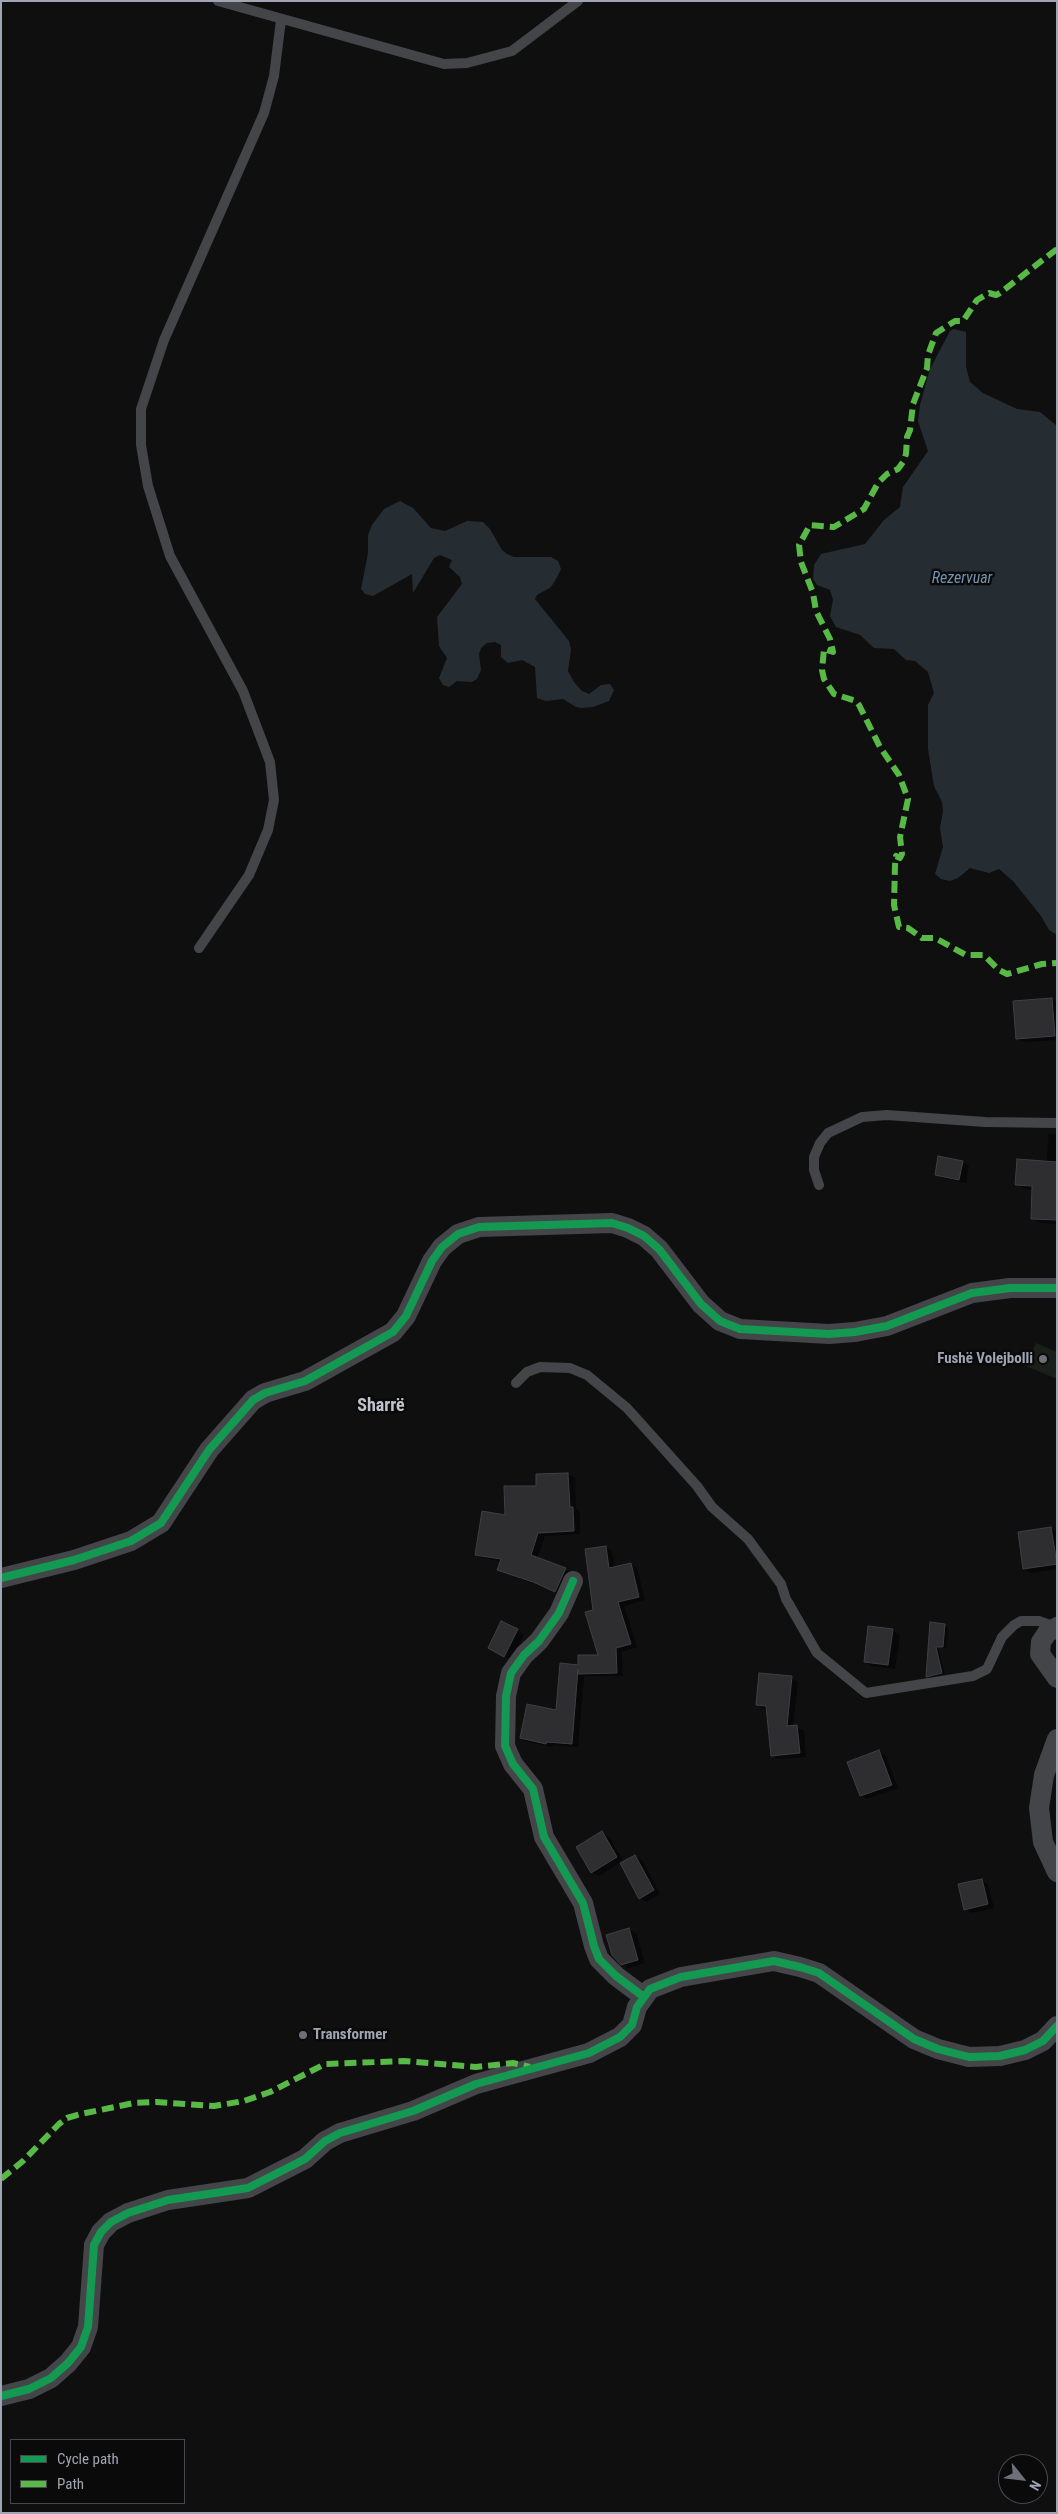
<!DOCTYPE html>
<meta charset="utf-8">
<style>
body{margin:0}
#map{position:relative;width:1058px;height:2514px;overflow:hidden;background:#0f0f10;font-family:"Roboto Condensed",sans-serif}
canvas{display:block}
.frame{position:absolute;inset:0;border:2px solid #9fa5b2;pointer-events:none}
.legend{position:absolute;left:10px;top:2439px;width:175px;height:65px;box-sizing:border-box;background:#0a0a0b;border:1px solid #46484e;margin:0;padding:6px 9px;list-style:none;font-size:15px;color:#9fa5b2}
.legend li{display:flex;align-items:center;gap:10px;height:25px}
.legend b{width:25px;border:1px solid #46484e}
.north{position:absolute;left:998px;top:2454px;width:50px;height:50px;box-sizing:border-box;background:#0a0a0b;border:1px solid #46484e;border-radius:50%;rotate:119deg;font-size:14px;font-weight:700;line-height:20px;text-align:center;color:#9fa5b2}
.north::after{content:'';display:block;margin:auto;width:18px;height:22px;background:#6d7079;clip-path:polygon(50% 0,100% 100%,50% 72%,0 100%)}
</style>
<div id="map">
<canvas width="1058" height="2514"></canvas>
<div class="frame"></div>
<ul class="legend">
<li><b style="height:6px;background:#139951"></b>Cycle path</li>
<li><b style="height:6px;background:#58b947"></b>Path</li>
</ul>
<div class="north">N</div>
</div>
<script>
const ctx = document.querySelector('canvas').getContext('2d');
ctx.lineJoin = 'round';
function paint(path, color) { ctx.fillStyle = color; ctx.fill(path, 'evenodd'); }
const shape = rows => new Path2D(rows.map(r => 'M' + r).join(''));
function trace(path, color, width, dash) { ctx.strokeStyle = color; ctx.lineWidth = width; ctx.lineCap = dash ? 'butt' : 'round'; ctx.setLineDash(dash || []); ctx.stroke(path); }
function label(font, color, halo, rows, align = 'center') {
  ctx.font = font + ' "Roboto Condensed",sans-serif'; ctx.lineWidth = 5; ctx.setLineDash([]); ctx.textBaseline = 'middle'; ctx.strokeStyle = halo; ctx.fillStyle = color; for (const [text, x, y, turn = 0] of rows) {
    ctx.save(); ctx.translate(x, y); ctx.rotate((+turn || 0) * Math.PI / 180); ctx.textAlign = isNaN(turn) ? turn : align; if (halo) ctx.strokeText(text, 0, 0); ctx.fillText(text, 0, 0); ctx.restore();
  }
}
const green = shape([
 [1036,1343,1057,1352,1057,1379,1026,1366]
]);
const water = shape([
 [954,329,966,332,966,367,970,382,983,393,1017,409,1040,412,1057,426,1057,935,1049,930,1041,916,1013,881,999,869,989,873,970,868,958,878,950,881,941,879,935,874,943,847,940,828,943,811,942,802,934,786,928,749,928,705,934,693,928,672,915,661,906,660,894,649,874,648,860,635,836,627,830,616,833,600,830,590,817,585,813,579,814,565,821,554,865,544,884,520,900,507,903,487,928,451,918,421,920,405,930,369,950,331],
 [400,501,413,508,431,528,445,531,467,521,483,522,490,529,502,550,507,554,514,557,551,557,558,561,561,569,556,579,551,587,537,595,535,599,569,641,571,650,568,671,574,682,582,691,589,694,601,685,610,684,614,690,609,701,593,707,581,708,576,707,563,699,546,701,537,698,535,667,522,660,508,663,501,657,501,645,495,642,487,643,481,648,479,654,481,670,477,679,472,682,457,681,449,687,443,685,439,678,447,658,439,646,437,617,462,584,460,577,449,567,452,560,440,555,434,558,413,593,412,574,373,596,365,594,361,589,368,553,368,535,372,525,384,509]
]);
const shadow = shape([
 [1052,999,1057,1002,1057,1040,1024,1042,1017,1039],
 [1049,1134,1057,1134,1057,1224,1041,1223,1032,1218,1033,1190,1025,1189,1016,1184,1046,1163],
 [963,1162,969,1166,966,1183,943,1178,936,1174],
 [568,1474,575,1478,576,1509,580,1512,580,1534,545,1536,537,1559,572,1573,562,1595,505,1573,498,1569,501,1561,483,1558,477,1554,506,1516,538,1488,537,1476],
 [1051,1529,1057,1532,1057,1569,1031,1573,1024,1569],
 [606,1547,612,1551,615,1568,631,1564,637,1568,645,1600,624,1606,637,1647,622,1652,623,1676,584,1676,578,1747,553,1745,553,1747,528,1742,521,1738,557,1711,579,1666,600,1656,595,1611],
 [502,1623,524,1634,512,1660,496,1652],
 [931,1624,948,1627,946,1648,938,1648,945,1674,930,1677,927,1676],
 [869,1628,893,1631,900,1635,895,1669,872,1666,865,1662],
 [791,1678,798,1682,793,1727,804,1730,806,1757,779,1759,772,1756,767,1709,757,1705],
 [879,1752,886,1756,898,1788,867,1799,861,1795],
 [602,1833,609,1837,624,1862,635,1856,642,1860,660,1894,646,1902,640,1898,621,1862,599,1876,592,1872],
 [982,1880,988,1884,994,1908,972,1913,965,1909],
 [629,1929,636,1933,645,1963,629,1968,622,1964]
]);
const building = shape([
 [1052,998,1055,1036,1016,1039,1013,1001,1052,998],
 [938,1156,963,1161,959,1180,935,1175,938,1156],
 [1017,1159,1057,1162,1057,1220,1031,1219,1032,1186,1015,1185,1017,1159],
 [568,1473,570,1507,573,1507,574,1531,538,1533,531,1555,566,1568,555,1592,533,1582,497,1570,501,1559,475,1555,482,1511,505,1515,504,1486,536,1486,536,1474,568,1473],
 [1051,1527,1057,1564,1023,1569,1018,1532,1051,1527],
 [606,1546,609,1568,631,1563,639,1597,618,1602,631,1644,616,1648,617,1673,578,1674,578,1669,572,1744,547,1742,546,1744,520,1738,527,1704,556,1710,560,1663,578,1665,578,1655,598,1655,585,1612,593,1610,585,1549,606,1546],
 [501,1621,518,1629,504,1657,488,1648,501,1621],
 [930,1622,945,1624,943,1647,936,1647,942,1673,926,1677,930,1622],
 [868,1626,893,1629,888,1665,864,1662,868,1626],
 [759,1673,792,1676,787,1726,797,1725,800,1753,771,1756,766,1706,756,1705,759,1673],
 [879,1750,892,1785,860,1796,847,1762,879,1750],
 [602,1831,617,1857,591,1873,576,1847,602,1831],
 [635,1855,654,1890,639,1899,620,1863,635,1855],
 [982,1879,988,1904,964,1910,958,1884,982,1879],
 [629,1928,638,1960,621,1965,612,1955,606,1935,629,1928]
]);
const service = shape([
 [218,1,444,64,467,63,512,51,578,1],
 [199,948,249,875,268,830,274,800,270,762,243,691,170,556,148,486,141,445,141,409,164,340,264,113,274,76,281,20],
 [819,1185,814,1170,814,1157,820,1143,828,1133,862,1117,887,1115,985,1122,1057,1123],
 [516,1383,527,1372,540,1367,570,1368,587,1375,627,1408,697,1486,712,1507,748,1539,781,1584,786,1599,817,1653,866,1693,973,1676,987,1669,1002,1637,1014,1625,1021,1621,1039,1621,1055,1627]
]);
const minor = shape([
 [1,1578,74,1560,131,1541,161,1523,209,1450,253,1400,265,1393,305,1381,393,1332,406,1316,432,1261,442,1247,458,1234,479,1227,612,1223,628,1228,644,1236,659,1249,701,1304,720,1321,740,1329,829,1334,855,1332,887,1326,972,1293,1010,1288,1057,1288],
 [573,1581,559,1613,539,1641,524,1655,511,1673,506,1696,505,1746,513,1764,533,1789,544,1837,583,1903,594,1946,599,1959,616,1976,644,1997],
 [1057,1627,1047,1633,1041,1642,1040,1654,1057,1678],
 [1057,1739,1044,1775,1039,1808,1043,1842,1057,1872],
 [1,2396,29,2389,51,2378,68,2363,81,2347,88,2327,94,2245,101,2232,111,2222,128,2213,168,2200,248,2188,305,2159,325,2141,340,2133,413,2111,476,2084,589,2053,620,2037,632,2025,637,2007,650,1989,681,1977,774,1961,800,1967,819,1973,914,2039,938,2049,969,2057,1000,2056,1025,2050,1043,2041,1057,2026]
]);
const quiet = shape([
 [1057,249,1000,293,996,295,989,293,977,300,963,321,955,321,936,333,928,355,927,368,913,404,910,430,907,437,906,454,903,462,898,469,887,474,878,483,864,509,834,527,810,525,799,545,801,562,813,593,816,611,830,639,833,652,824,649,822,670,824,679,834,694,856,701,859,705,880,747,899,775,908,799,900,837,902,854,900,858,896,856,895,865,894,905,899,927,908,928,922,938,935,938,966,955,984,955,999,970,1007,974,1042,964,1057,963],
 [1,2179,23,2161,59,2124,67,2118,81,2114,134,2103,156,2102,214,2106,244,2101,270,2092,325,2064,404,2061,476,2067,513,2063,530,2067]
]);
const cycleway = shape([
 [1,1578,74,1560,131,1541,161,1523,209,1450,253,1400,265,1393,305,1381,393,1332,406,1316,432,1261,442,1247,458,1234,479,1227,612,1223,628,1228,644,1236,659,1249,701,1304,720,1321,740,1329,829,1334,855,1332,887,1326,972,1293,1010,1288,1057,1288],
 [573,1581,559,1613,539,1641,524,1655,511,1673,506,1696,505,1746,513,1764,533,1789,544,1837,583,1903,594,1946,599,1959,616,1976,644,1997],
 [1,2396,29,2389,51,2378,68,2363,81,2347,88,2327,94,2245,101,2232,111,2222,128,2213,168,2200,248,2188,305,2159,325,2141,340,2133,413,2111,476,2084,589,2053,620,2037,632,2025,637,2007,650,1989,681,1977,774,1961,800,1967,819,1973,914,2039,938,2049,969,2057,1000,2056,1025,2050,1043,2041,1057,2026]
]);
const markers = [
 [1043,1359,5,"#6d7079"],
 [303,2035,5,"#6d7079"]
];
const poiNames = [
 ["Fushë Volejbolli",1033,1359],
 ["Transformer",313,2035,"left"]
];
const waterNames = [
 ["Rezervuar",962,579]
];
const quarterNames = [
 ["Sharrë",381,1406]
];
paint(green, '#19201a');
paint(water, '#252d33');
paint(shadow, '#0007');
paint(building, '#2e2e31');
trace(building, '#3e4044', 1);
trace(service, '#444549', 10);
trace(minor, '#444549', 20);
trace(quiet, '#58b947', 6, [12, 6]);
trace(cycleway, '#139951', 8);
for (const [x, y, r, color] of markers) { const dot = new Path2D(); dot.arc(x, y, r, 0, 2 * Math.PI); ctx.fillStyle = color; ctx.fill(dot); trace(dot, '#0a0a0b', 2); }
label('bold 15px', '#9fa5b2', '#0a0a0b', poiNames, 'right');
label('italic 16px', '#7394b0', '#0a0a0b', waterNames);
label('bold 18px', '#c0c4ce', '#0a0a0b', quarterNames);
</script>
